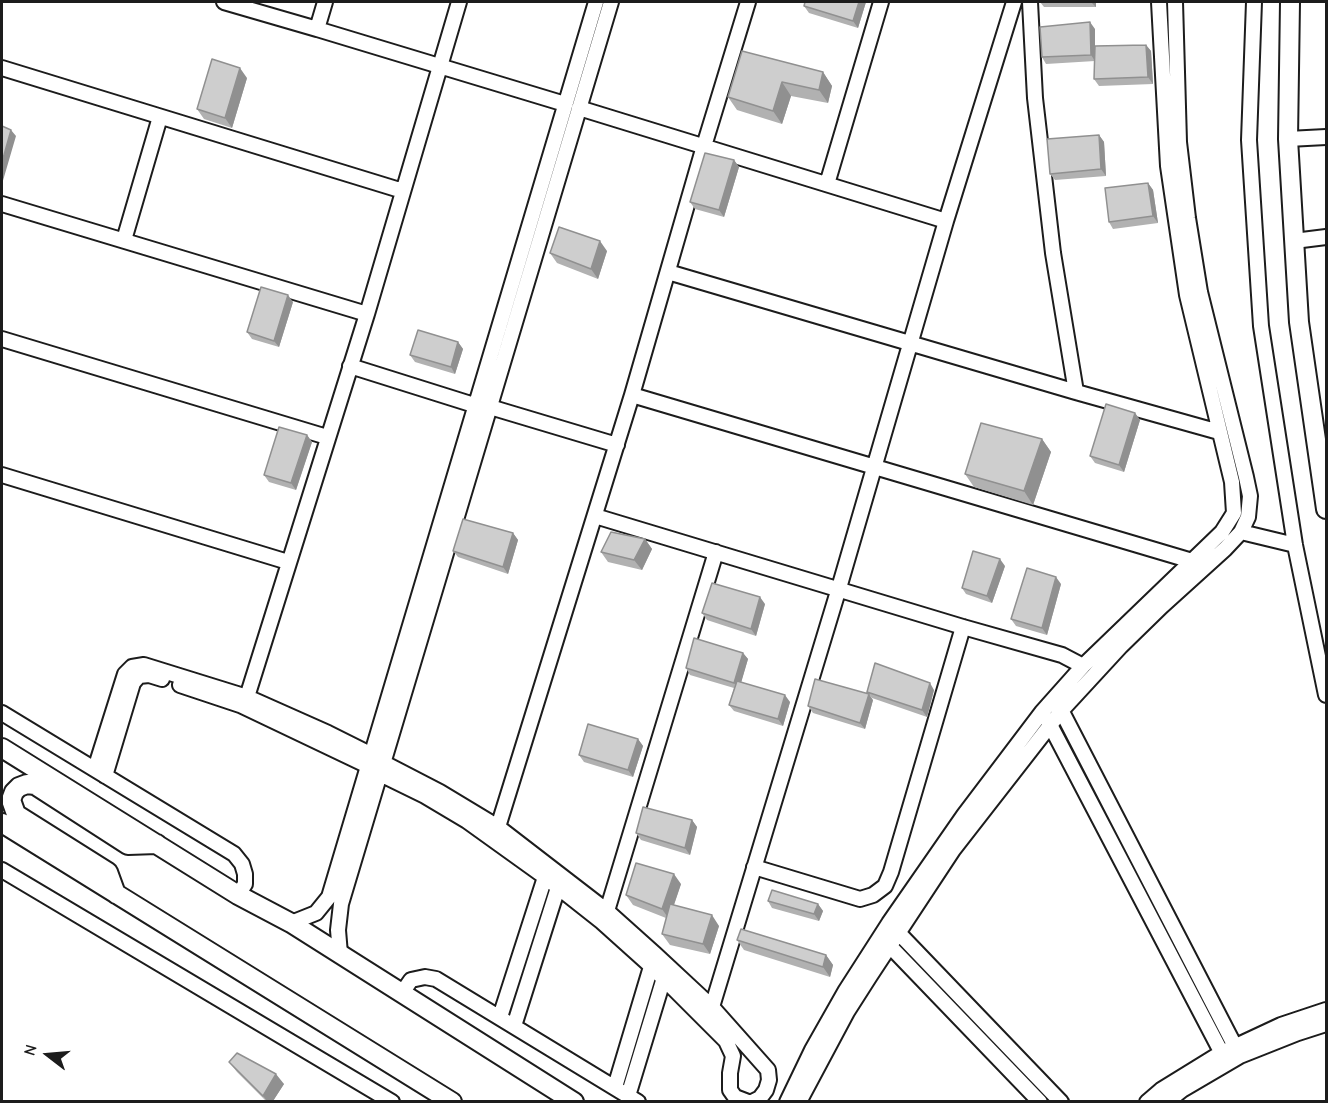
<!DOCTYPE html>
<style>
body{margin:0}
#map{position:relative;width:1328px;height:1103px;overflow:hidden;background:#fff;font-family:"Comic Neue",sans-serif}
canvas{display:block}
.frame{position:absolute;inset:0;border:3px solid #1c1c1c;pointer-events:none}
.north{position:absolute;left:18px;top:1025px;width:60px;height:60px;-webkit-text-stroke:4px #fff;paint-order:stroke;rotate:286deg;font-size:16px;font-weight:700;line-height:24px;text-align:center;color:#1c1c1c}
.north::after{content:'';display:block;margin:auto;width:21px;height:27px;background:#1c1c1c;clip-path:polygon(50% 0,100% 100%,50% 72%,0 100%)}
</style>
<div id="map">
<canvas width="1328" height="1103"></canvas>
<div class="frame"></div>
<div class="north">N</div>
</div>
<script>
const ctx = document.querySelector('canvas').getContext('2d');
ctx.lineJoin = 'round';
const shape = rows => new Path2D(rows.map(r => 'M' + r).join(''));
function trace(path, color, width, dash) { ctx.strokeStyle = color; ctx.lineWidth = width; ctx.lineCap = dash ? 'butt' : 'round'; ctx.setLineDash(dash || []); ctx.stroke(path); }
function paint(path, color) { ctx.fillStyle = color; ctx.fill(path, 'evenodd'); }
const minor = shape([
 [224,2,317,29,325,2],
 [1030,2,1035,98,1053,253,1076,392],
 [1254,2,1249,140,1261,326,1295,545,1326,695],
 [317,29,565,104],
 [2,68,403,191],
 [579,108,946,221,839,588,712,1007],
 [1288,139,1326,137],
 [827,184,881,2],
 [2,204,367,314,247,697],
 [946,221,1014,2],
 [124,240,160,117],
 [1294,241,1326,237],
 [668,272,1076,392,1219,432],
 [367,314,459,2],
 [2,339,327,437],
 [350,366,474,405],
 [632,395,1192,561],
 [490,407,617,445],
 [2,475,288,562],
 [595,516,963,627,1062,655,1083,666],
 [1241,532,1295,545],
 [180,685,240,705,368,766],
 [1059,706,1240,1056],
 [2,713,234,854,242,864,245,874,245,884,238,895],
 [1047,719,1227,1063],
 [384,763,440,792,498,827,607,911,655,954,712,1007,768,1070,769,1080,766,1090,760,1098,752,1102],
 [95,769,125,674,132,667,144,665,247,697,328,733,372,755],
 [380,774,425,796,467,821,545,877,602,922,651,966,726,1041,733,1056,730,1073,730,1090,735,1097,748,1102],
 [105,776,133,683,139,676,149,675,162,679],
 [498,827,632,395,704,146,748,2],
 [754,867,860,899,873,895,885,886,891,872,963,627],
 [2,870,392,1102],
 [607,911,716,552],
 [291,923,316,913,329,897,596,2],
 [892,926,1061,1102],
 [885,941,1040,1102],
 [340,954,338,930,341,904,611,2],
 [402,993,411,980,425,977,436,979,638,1102],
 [500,1017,547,871],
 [514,1026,560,881],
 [615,1087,653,960],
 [628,1096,666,971],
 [787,1102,812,1050,846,990,889,923,964,815,1042,712,1083,666,1222,532,1234,513,1232,482,1187,295,1168,166,1159,2],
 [799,1102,847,1012,870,976,953,850,1062,710,1121,646,1162,606,1225,549,1241,532,1248,517,1250,496,1246,477,1200,292,1188,218,1179,142,1175,2],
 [1147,1102,1161,1090,1221,1053,1281,1025,1326,1010],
 [1167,1102,1182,1090,1240,1056,1298,1033,1326,1024]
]);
const major = shape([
 [1290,2,1288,139,1299,322,1326,509],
 [2,748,238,895,291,923,574,1102],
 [2,823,452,1102],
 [116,894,108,872,16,814,11,800,14,792,19,787,27,784,35,785,128,845,157,844]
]);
const wall = shape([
 [805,2,866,2,858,28,809,13,804,6],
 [1040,2,1096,2,1096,7,1044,7],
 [1095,29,1095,46,1146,45,1151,51,1153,84,1099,86,1094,79,1095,61,1046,64,1042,57],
 [823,72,832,86,828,103,791,96,782,124,737,110,728,97],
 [247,78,232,128,204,119,197,109],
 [1099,135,1104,142,1106,176,1055,180,1050,174],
 [734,160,739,167,724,217,695,209,690,202],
 [1148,183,1153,190,1158,223,1113,229,1109,222],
 [607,251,598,279,557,263,550,253],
 [293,302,279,347,252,339,247,332],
 [458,342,463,349,455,374,415,362,410,355],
 [1135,413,1140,420,1124,472,1095,463,1090,456],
 [307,435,312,442,296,490,269,482,264,475],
 [1042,439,1051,452,1033,505,974,487,965,474],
 [513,533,518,540,508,574,458,557,453,551],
 [645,539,652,549,642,570,608,562,601,552],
 [1005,566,992,603,966,594,962,588],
 [1061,584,1047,635,1016,626,1011,619],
 [765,604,756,636,707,620,702,613],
 [743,653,748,659,741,682,790,702,783,726,734,711,729,705,734,688,690,675,686,668],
 [934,690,927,717,872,698,867,692],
 [873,700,865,729,813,713,808,706],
 [638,739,643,746,633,777,584,762,579,755],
 [692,820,697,827,690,855,641,840,636,833],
 [681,884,674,905,719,926,710,954,670,945,662,934,666,918,633,905,626,895],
 [768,901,818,904,823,911,819,921,772,908],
 [737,940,826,955,833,965,830,977,744,950],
 [229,1062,284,1084,273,1101,266,1101,237,1072]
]);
const shadedWall = shape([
 [859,2,866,2,858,28,853,21],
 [1091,2,1096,2,1096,7],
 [1090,22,1095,29,1095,61,1091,55],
 [1146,45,1151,51,1153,84,1148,77],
 [240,68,247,78,232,128,225,118],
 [823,72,832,86,828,103,819,90],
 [782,82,791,96,782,124,773,111],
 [11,130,16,136,2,184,2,162],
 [1099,135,1104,142,1106,176,1101,169],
 [734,160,739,167,724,217,719,210],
 [1148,183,1153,190,1158,223,1153,216],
 [600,241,607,251,598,279,591,269],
 [288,295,293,302,279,347,274,341],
 [458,342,463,349,455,374,451,367],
 [1135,413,1140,420,1124,472,1119,465],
 [307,435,312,442,296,490,291,483],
 [1042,439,1051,452,1033,505,1024,491],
 [513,533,518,540,508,574,503,567],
 [645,539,652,549,642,570,634,560],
 [1000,559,1005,566,992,603,987,596],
 [1056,577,1061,584,1047,635,1042,628],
 [760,597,765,604,756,636,751,629],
 [743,653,748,659,739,690,734,683],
 [930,683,934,690,927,717,922,710],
 [869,694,873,700,865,729,860,723],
 [785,695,790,702,783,726,778,719],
 [638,739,643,746,633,777,628,770],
 [692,820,697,827,690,855,685,848],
 [674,874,681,884,669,919,662,909],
 [818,904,823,911,819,921,814,914],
 [712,915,719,926,710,954,703,944],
 [826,955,833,965,830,977,823,967],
 [276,1074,284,1084,273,1101,267,1101,263,1096]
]);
const building = shape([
 [805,2,859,2,853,21,804,6,805,2],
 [1090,22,1091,55,1042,57,1040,27,1090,22],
 [1146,45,1148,77,1094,79,1095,46,1146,45],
 [742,51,823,72,819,90,782,82,773,111,728,97,742,51],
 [212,59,240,68,225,118,197,109,212,59],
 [2,126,11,130,2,162,2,126],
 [1099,135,1101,169,1050,174,1047,139,1099,135],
 [705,153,734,160,719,210,690,202,705,153],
 [1148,183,1153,216,1109,222,1105,188,1148,183],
 [559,227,600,241,591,269,550,253,559,227],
 [261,287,288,295,274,341,247,332,261,287],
 [418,330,458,342,451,367,410,355,418,330],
 [1106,404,1135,413,1119,465,1090,456,1106,404],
 [981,423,1042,439,1024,491,965,474,981,423],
 [279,427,307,435,291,483,264,475,279,427],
 [463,519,513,533,503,567,453,551,463,519],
 [611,532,645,539,634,560,601,552,611,532],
 [973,551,1000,559,987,596,962,588,973,551],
 [1027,568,1056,577,1042,628,1011,619,1027,568],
 [712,583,760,597,751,629,702,613,712,583],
 [694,638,743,653,734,683,686,668,694,638],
 [875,663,930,683,922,710,867,692,875,663],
 [815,679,869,694,860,723,808,706,815,679],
 [737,681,785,695,778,719,729,705,737,681],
 [588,724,638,739,628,770,579,755,588,724],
 [643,807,692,820,685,848,636,833,643,807],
 [636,863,674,874,662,909,626,895,636,863],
 [772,890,818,904,814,914,768,901,772,890],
 [670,904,712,915,703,944,662,934,670,904],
 [741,929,826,955,823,967,737,940,741,929],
 [237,1053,276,1074,263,1096,229,1062,237,1053]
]);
trace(minor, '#1c1c1c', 18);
trace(major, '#1c1c1c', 22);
trace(minor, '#fff', 14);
trace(major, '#fff', 18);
paint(wall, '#b1b1b1');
paint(shadedWall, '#909090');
paint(building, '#cecece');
trace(building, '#909090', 1.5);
</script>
